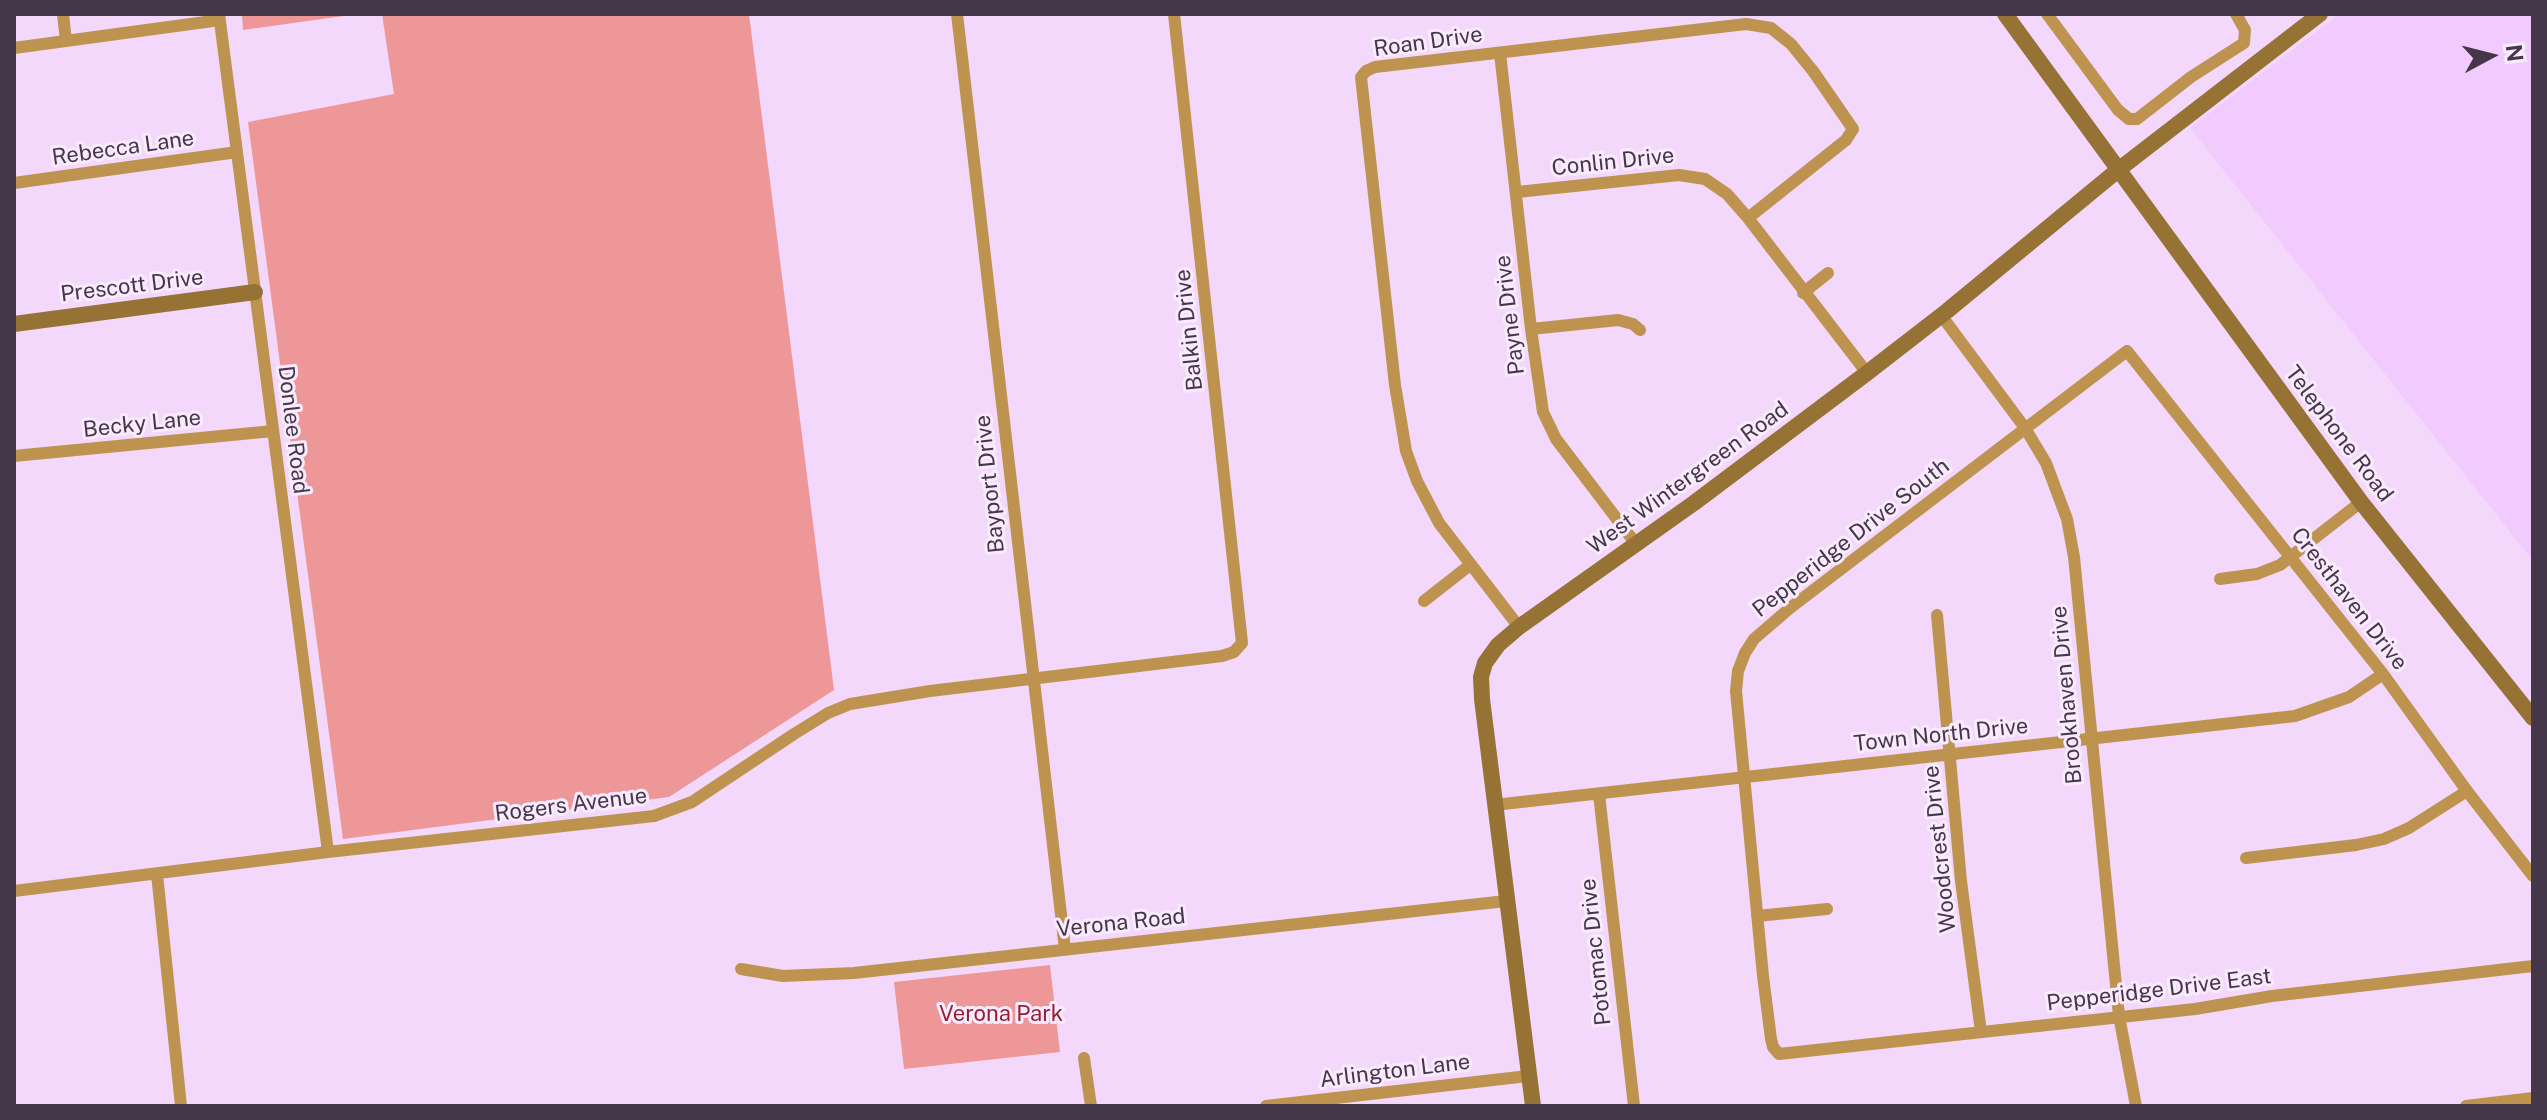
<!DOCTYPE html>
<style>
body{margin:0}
#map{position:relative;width:2547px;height:1120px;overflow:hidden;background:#f3d8fc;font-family:"Public Sans",sans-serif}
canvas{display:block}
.frame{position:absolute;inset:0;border:16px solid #453749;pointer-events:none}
.north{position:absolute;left:2451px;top:16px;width:80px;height:80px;-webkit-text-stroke:6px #f9ebfd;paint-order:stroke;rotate:83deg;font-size:22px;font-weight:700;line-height:32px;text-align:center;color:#453749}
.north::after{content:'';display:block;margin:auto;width:28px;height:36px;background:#453749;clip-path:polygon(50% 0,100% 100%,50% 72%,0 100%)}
</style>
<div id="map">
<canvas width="2547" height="1120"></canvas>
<div class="frame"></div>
<div class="north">N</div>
</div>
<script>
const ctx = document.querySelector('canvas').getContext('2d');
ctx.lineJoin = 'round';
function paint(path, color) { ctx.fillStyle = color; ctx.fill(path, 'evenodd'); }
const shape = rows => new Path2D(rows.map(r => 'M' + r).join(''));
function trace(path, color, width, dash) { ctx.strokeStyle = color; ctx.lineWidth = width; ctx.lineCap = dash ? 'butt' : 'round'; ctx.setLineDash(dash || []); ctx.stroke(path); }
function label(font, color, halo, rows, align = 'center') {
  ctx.font = font + ' "Public Sans",sans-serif'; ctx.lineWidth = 6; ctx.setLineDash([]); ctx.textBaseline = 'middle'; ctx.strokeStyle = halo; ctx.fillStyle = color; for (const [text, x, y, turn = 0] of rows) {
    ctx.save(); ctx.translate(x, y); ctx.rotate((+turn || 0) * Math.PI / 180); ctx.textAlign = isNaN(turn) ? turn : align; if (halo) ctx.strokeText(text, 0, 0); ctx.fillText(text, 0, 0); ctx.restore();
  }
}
const built = shape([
 [2339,14,2533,14,2533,561,2190,128]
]);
const green = shape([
 [242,14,358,14,243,30],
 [382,14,749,14,834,690,669,797,343,839,248,122,394,94],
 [1050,965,1060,1052,904,1069,894,982]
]);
const street = shape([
 [63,14,66,41],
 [219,14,328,852],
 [957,14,1065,949],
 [2047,14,2118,110,2129,119,2137,119,2191,77,2244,43,2245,30,2236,14],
 [14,48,220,20],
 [1500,53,1531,329,1543,412,1556,439,1636,544],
 [14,183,237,152],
 [1517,192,1679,175,1705,179,1727,194,1748,218,1867,373],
 [1803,293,1828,273],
 [1941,315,2025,428,2046,463,2067,519,2074,557,2119,1016,2136,1106],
 [1531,329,1618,320,1633,324,1640,330],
 [14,456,273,431],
 [2220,579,2257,574,2280,565,2361,502],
 [1424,601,1470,565],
 [1937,615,1961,881,1981,1032],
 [1519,627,1439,523,1417,481,1406,451,1395,385,1361,77,1366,71,1375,67,1746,24,1771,28,1791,44,1813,71,1853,129,1846,140,1748,218],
 [1599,794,1634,1106],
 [1494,805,2295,716,2349,697,2383,674],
 [2246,858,2356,845,2384,839,2409,828,2467,791],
 [157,874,181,1106],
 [2533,876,2467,791,2383,674,2127,351,1790,608,1754,639,1745,653,1738,671,1736,691,1763,976,1771,1039,1773,1047,1779,1054,2195,1009,2272,996,2533,966],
 [14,891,328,852,654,816,692,802,794,734,828,713,850,704,930,691,1222,656,1234,652,1242,643,1174,14],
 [1757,916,1827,909],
 [741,969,783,976,854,973,1506,901],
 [1084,1058,1091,1106],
 [1266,1106,1528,1076],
 [2466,1106,2533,1098]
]);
const secondary = shape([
 [2005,14,2361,502,2533,718],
 [14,324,255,292],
 [1533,1106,1482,699,1481,677,1485,663,1498,645,1519,627,1694,503,1867,373,1947,311,2118,170,2320,14]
]);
const streetNames = [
 ["Roan Drive",1428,42,-8],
 ["Rebecca Lane",123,148,-8],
 ["Conlin Drive",1613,162,-6],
 ["Prescott Drive",132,286,-7],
 ["Payne Drive",1510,315,-97],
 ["Balkin Drive",1189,330,-96],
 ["Becky Lane",142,424,-6],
 ["Donlee Road",293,430,83],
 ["Telephone Road",2339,434,53],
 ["West Wintergreen Road",1688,478,-36],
 ["Bayport Drive",990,484,-96],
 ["Pepperidge Drive South",1851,538,-38],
 ["Cresthaven Drive",2349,599,52],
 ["Brookhaven Drive",2067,695,-95],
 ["Town North Drive",1941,735,-6],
 ["Rogers Avenue",571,805,-7],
 ["Woodcrest Drive",1940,849,-96],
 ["Verona Road",1121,923,-6],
 ["Potomac Drive",1596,952,-96],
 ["Pepperidge Drive East",2159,990,-7],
 ["Arlington Lane",1395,1071,-7]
];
const parkNames = [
 ["Verona Park",1001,1014]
];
paint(built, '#f2cbfe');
paint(green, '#ed9799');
trace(street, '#bd934f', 12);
trace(secondary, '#967235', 16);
label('22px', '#453749', '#f9ebfd', streetNames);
label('22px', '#971f32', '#f9ebfd', parkNames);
</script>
